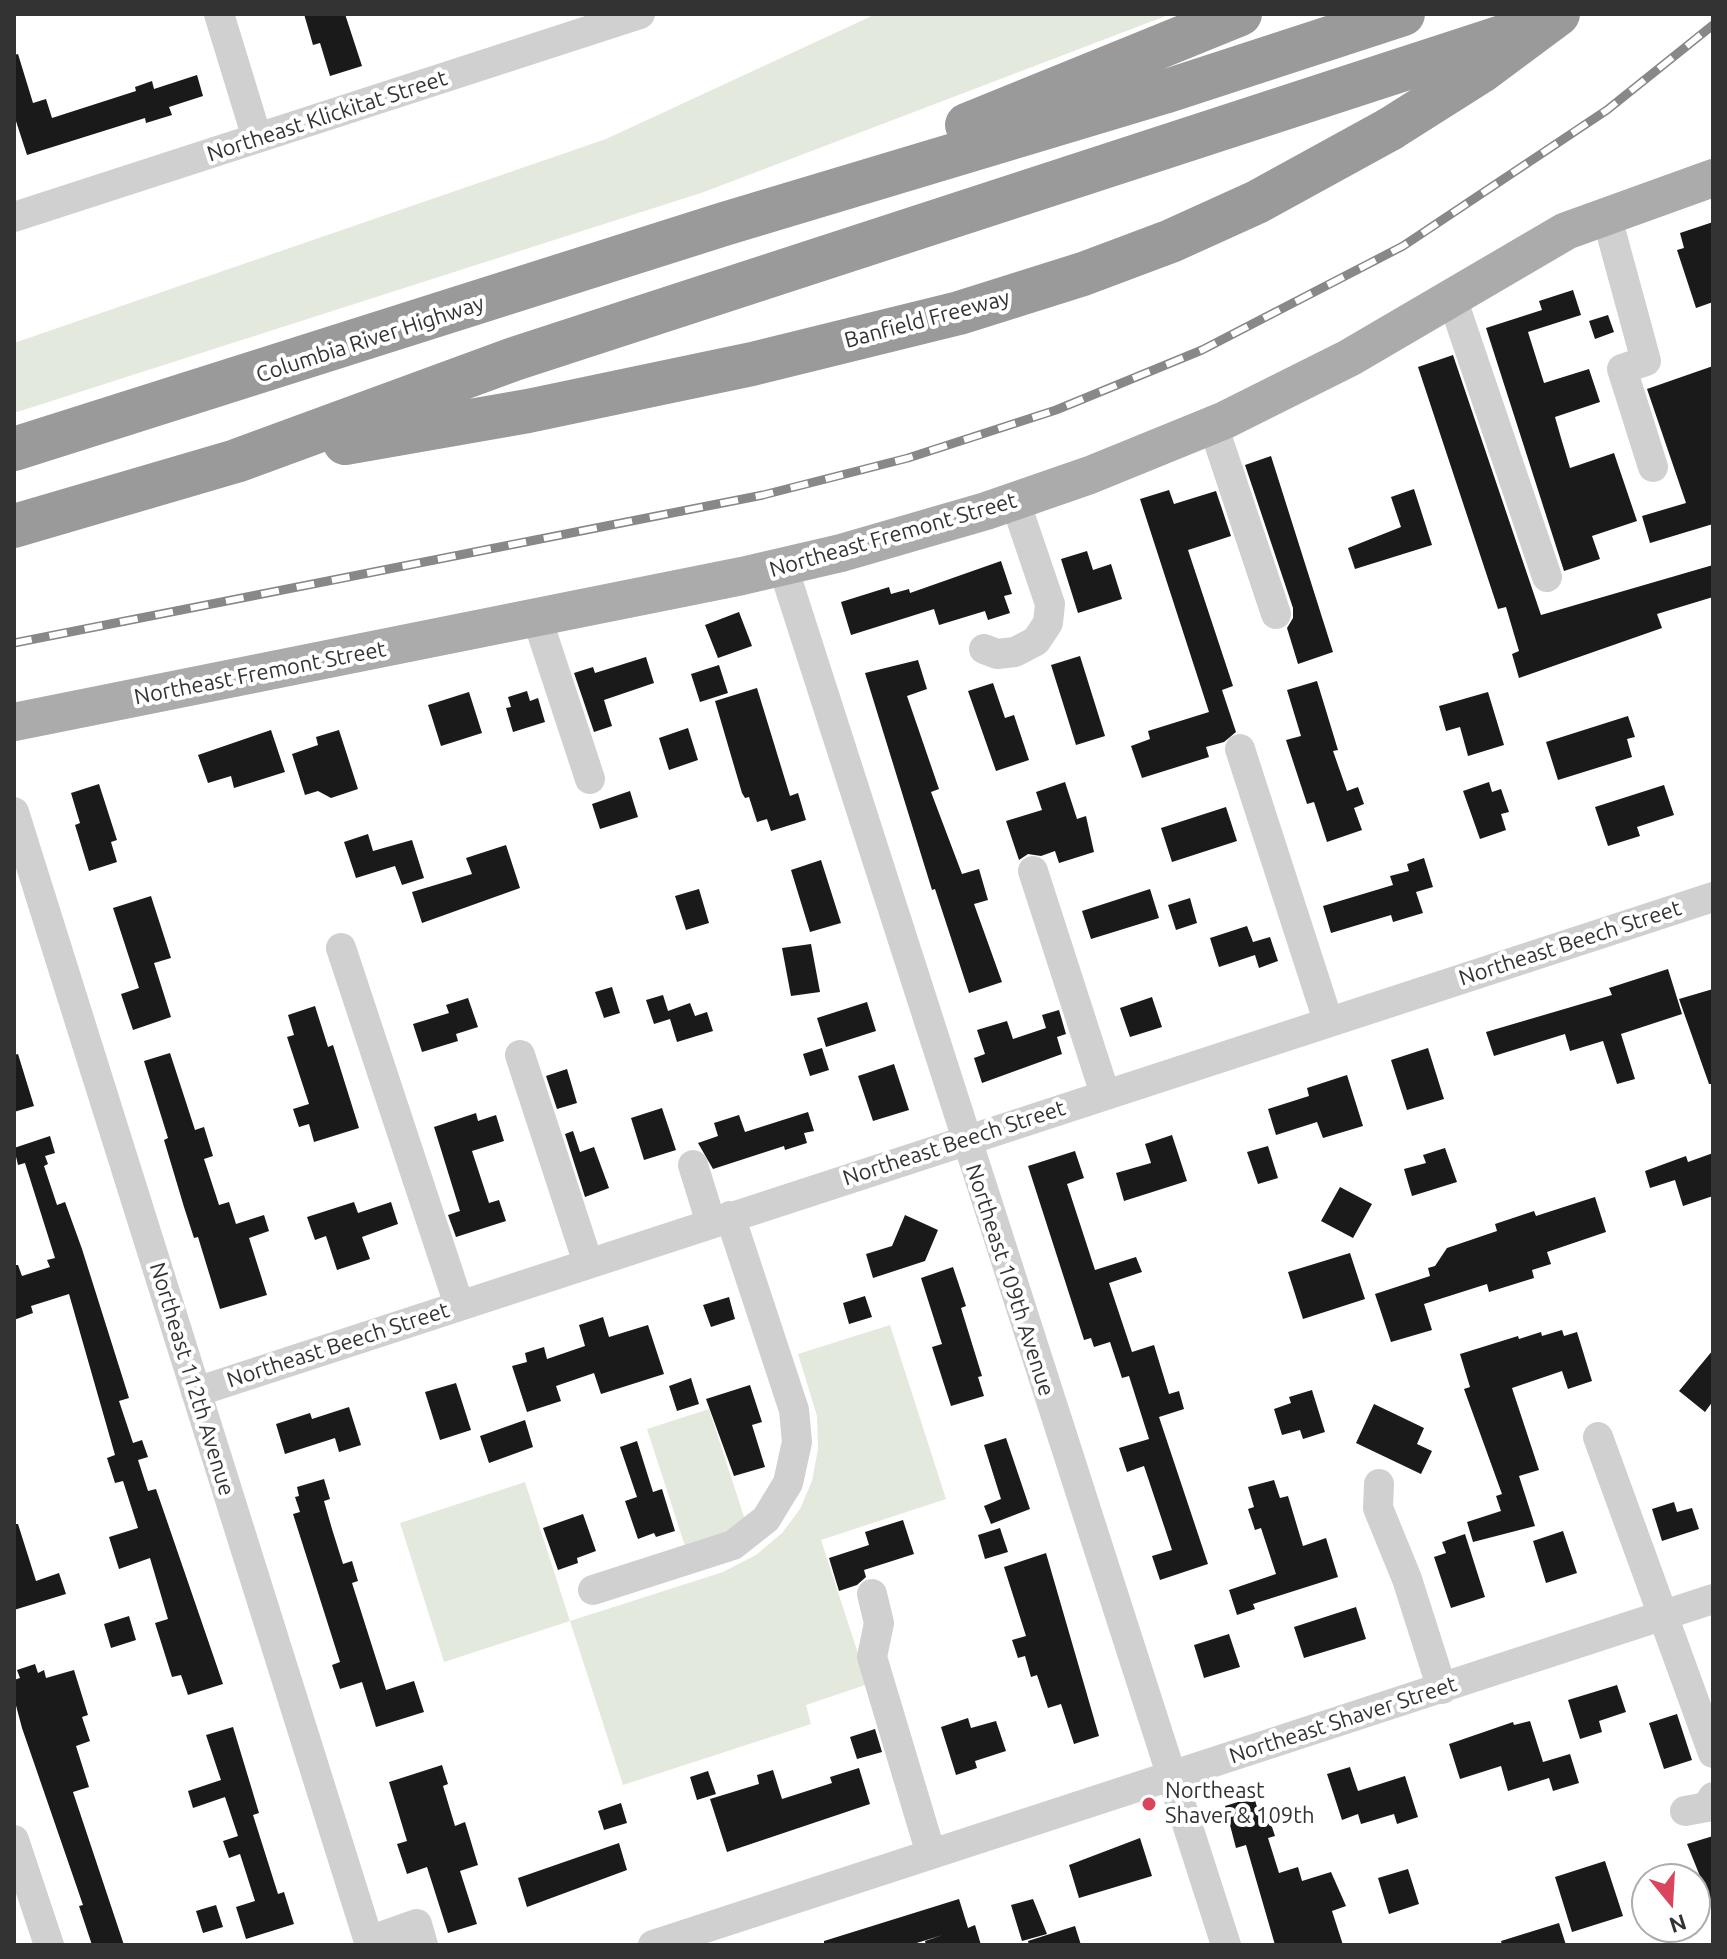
<!DOCTYPE html>
<style>
body{margin:0}
#map{position:relative;width:1727px;height:1959px;overflow:hidden;background:#fff;font-family:Ubuntu,sans-serif}
canvas{display:block}
.frame{position:absolute;inset:0;border:16px solid #333;pointer-events:none}
.north{position:absolute;left:1631px;top:1863px;width:80px;height:80px;box-sizing:border-box;background:#fff;border:2px solid #adadad;border-radius:50%;rotate:162deg;font-size:22px;font-weight:700;line-height:32px;text-align:center;color:#333}
.north::after{content:'';display:block;margin:auto;width:28px;height:36px;background:#db445d;clip-path:polygon(50% 0,100% 100%,50% 72%,0 100%)}
</style>
<div id="map">
<canvas width="1727" height="1959"></canvas>
<div class="frame"></div>
<div class="north">N</div>
</div>
<script>
const ctx = document.querySelector('canvas').getContext('2d');
ctx.lineJoin = 'round';
function paint(path, color) { ctx.fillStyle = color; ctx.fill(path, 'evenodd'); }
const shape = rows => new Path2D(rows.map(r => 'M' + r).join(''));
function trace(path, color, width, dash) { ctx.strokeStyle = color; ctx.lineWidth = width; ctx.lineCap = dash ? 'butt' : 'round'; ctx.setLineDash(dash || []); ctx.stroke(path); }
function label(font, color, halo, rows, align = 'center') {
  ctx.font = font + ' Ubuntu,sans-serif'; ctx.lineWidth = 8; ctx.setLineDash([]); ctx.textBaseline = 'middle'; ctx.strokeStyle = halo; ctx.fillStyle = color; for (const [text, x, y, turn = 0] of rows) {
    ctx.save(); ctx.translate(x, y); ctx.rotate((+turn || 0) * Math.PI / 180); ctx.textAlign = isNaN(turn) ? turn : align; if (halo) ctx.strokeText(text, 0, 0); ctx.fillText(text, 0, 0); ctx.restore();
  }
}
const green = shape([
 [876,14,1171,14,704,192,14,413,14,343,606,139],
 [890,1325,946,1499,821,1540,868,1684,806,1705,811,1724,623,1785,570,1621,444,1662,400,1523,525,1482,570,1621,723,1572,756,1555,782,1533,800,1509,812,1481,818,1449,817,1416,798,1354],
 [709,1409,745,1520,723,1534,685,1546,647,1429]
]);
const building = shape([
 [304,14,345,14,362,66,330,76,320,43,313,45],
 [18,54,33,103,46,99,52,118,136,91,135,87,152,81,154,89,197,75,203,96,169,107,172,115,146,123,145,118,27,155,14,115,14,55],
 [1713,222,1713,302,1696,308,1677,250,1684,248,1680,233],
 [1573,290,1581,315,1528,332,1544,383,1589,369,1600,402,1555,417,1561,438,1570,468,1614,453,1637,521,1592,536,1600,559,1564,571,1486,328,1542,310,1539,301],
 [1608,315,1614,332,1595,339,1589,321],
 [1453,355,1541,615,1713,565,1713,597,1657,614,1662,628,1519,678,1512,654,1519,651,1506,607,1498,609,1418,367],
 [1713,366,1713,524,1650,543,1642,516,1686,503,1647,389],
 [1271,456,1333,652,1298,664,1287,628,1293,618,1293,608,1245,465],
 [1414,489,1432,545,1355,569,1348,548,1401,527,1391,497],
 [1169,490,1174,504,1216,491,1231,536,1188,550,1233,686,1222,690,1236,732,1224,742,1206,747,1209,757,1142,778,1131,746,1150,739,1148,731,1209,712,1140,499],
 [1087,551,1093,570,1111,564,1122,599,1078,613,1061,559],
 [1001,561,1012,594,1004,596,1010,613,988,620,985,611,939,625,934,609,851,635,841,602,889,587,891,594,909,589,910,593],
 [739,612,752,646,718,658,705,625],
 [1080,656,1105,736,1076,745,1051,665],
 [646,657,654,683,604,700,612,726,594,732,574,673,593,667,595,673],
 [918,660,927,689,907,696,939,789,931,792,962,874,979,869,988,900,974,904,1002,982,969,993,935,889,932,890,865,673],
 [719,665,728,693,700,702,691,674],
 [1317,681,1338,750,1333,751,1347,791,1358,787,1364,804,1354,808,1362,830,1327,842,1314,802,1307,804,1286,740,1301,736,1287,690],
 [993,683,1005,718,1014,715,1029,760,996,771,968,691],
 [757,688,790,796,798,793,806,820,771,831,767,819,757,822,749,797,745,798,742,793,715,701],
 [527,691,530,701,538,698,545,722,513,732,506,708,511,707,508,697],
 [469,692,482,733,441,746,428,705],
 [1488,692,1504,745,1468,756,1460,727,1446,731,1439,706],
 [1628,716,1635,737,1627,739,1632,757,1558,780,1546,742],
 [688,728,698,760,669,770,659,738],
 [271,730,285,772,234,788,231,776,208,783,198,755],
 [339,730,358,789,331,798,318,791,305,795,292,754,318,745,316,737],
 [1065,782,1077,819,1086,816,1094,852,1059,863,1055,851,1041,856,1028,854,1019,860,1006,821,1042,810,1036,792],
 [1489,782,1492,792,1501,789,1509,812,1501,814,1506,830,1480,839,1463,791],
 [99,784,117,840,111,842,117,862,89,871,75,825,80,823,71,793],
 [1664,785,1674,815,1637,827,1640,836,1608,846,1595,807],
 [630,791,638,817,600,829,592,804],
 [1226,807,1237,841,1172,862,1161,828],
 [368,834,373,851,412,840,424,878,402,885,395,866,356,878,344,842],
 [506,845,520,888,422,923,412,892,472,874,466,858],
 [1424,858,1433,887,1416,892,1423,913,1393,922,1391,915,1331,933,1323,906,1393,885,1390,876,1409,871,1407,864],
 [821,860,841,923,810,932,791,870],
 [699,889,709,923,686,930,675,896],
 [1150,889,1159,918,1091,939,1082,911],
 [151,896,171,958,154,963,171,1017,133,1030,121,994,139,988,113,908],
 [1190,898,1197,923,1176,930,1168,905],
 [1247,926,1253,942,1270,937,1278,961,1259,968,1255,955,1219,967,1210,938],
 [811,944,820,992,791,996,782,948],
 [1668,969,1682,1014,1621,1034,1635,1079,1617,1084,1603,1041,1570,1051,1565,1034,1494,1056,1486,1032,1612,995,1609,988],
 [612,987,620,1013,604,1018,595,992],
 [1713,989,1713,1084,1709,1084,1679,999],
 [663,995,668,1011,690,1003,695,1016,707,1012,713,1031,677,1042,670,1019,654,1024,646,1000],
 [1152,997,1162,1027,1130,1037,1120,1008],
 [468,998,478,1027,456,1034,458,1041,422,1052,413,1024,449,1013,446,1005],
 [867,1002,876,1031,826,1047,817,1018],
 [315,1006,328,1047,333,1045,359,1128,314,1142,309,1124,299,1127,293,1109,309,1104,287,1037,294,1035,288,1015],
 [1059,1010,1066,1034,1057,1037,1062,1054,982,1083,974,1058,985,1054,977,1030,1007,1021,1013,1039,1046,1028,1042,1015],
 [822,1048,829,1070,810,1076,803,1054],
 [1428,1048,1444,1099,1407,1110,1391,1060],
 [170,1053,195,1130,204,1127,213,1156,204,1159,219,1205,229,1202,236,1224,264,1215,269,1231,249,1238,267,1295,220,1309,198,1237,194,1238,184,1207,164,1140,168,1138,144,1061],
 [18,1054,34,1106,14,1112,14,1055],
 [894,1064,909,1110,873,1121,858,1076],
 [567,1069,577,1103,557,1109,546,1076],
 [1347,1075,1363,1126,1323,1138,1317,1122,1276,1135,1268,1109,1309,1096,1307,1088],
 [662,1108,676,1150,644,1160,631,1118],
 [808,1112,814,1131,804,1133,807,1143,785,1150,784,1146,713,1169,698,1143,718,1136,714,1123,739,1115,745,1132],
 [476,1113,478,1121,496,1115,504,1141,472,1151,489,1203,499,1200,506,1221,456,1237,448,1215,460,1211,434,1127],
 [573,1131,580,1152,594,1147,609,1188,585,1197,565,1134],
 [1172,1135,1187,1181,1124,1201,1116,1173,1151,1163,1145,1144],
 [50,1136,55,1153,45,1156,48,1164,44,1166,57,1205,65,1202,82,1249,129,1398,119,1401,133,1443,142,1440,148,1457,138,1460,148,1491,156,1489,223,1684,188,1695,181,1675,172,1677,155,1623,168,1619,150,1558,119,1569,109,1537,138,1528,123,1481,115,1483,107,1458,115,1455,69,1294,31,1306,33,1313,14,1320,14,1265,18,1265,22,1276,50,1267,47,1260,55,1258,25,1163,18,1165,14,1148],
 [1268,1146,1278,1178,1258,1184,1247,1152],
 [1445,1148,1457,1182,1412,1196,1404,1169,1426,1163,1423,1155],
 [1075,1151,1084,1178,1067,1184,1095,1270,1136,1257,1142,1272,1109,1283,1132,1352,1154,1345,1169,1394,1179,1391,1184,1409,1159,1417,1208,1564,1160,1580,1152,1556,1172,1550,1144,1466,1127,1472,1119,1448,1149,1439,1129,1376,1122,1378,1110,1342,1094,1347,1091,1338,1084,1340,1028,1166],
 [1713,1153,1713,1196,1683,1206,1675,1180,1650,1188,1645,1171,1686,1156,1688,1162],
 [1340,1187,1372,1204,1353,1238,1321,1221],
 [1595,1197,1606,1232,1547,1252,1551,1264,1532,1270,1534,1278,1489,1292,1487,1284,1424,1304,1432,1330,1391,1342,1375,1294,1430,1276,1428,1268,1435,1266,1447,1248,1497,1231,1495,1224,1534,1211,1536,1216],
 [354,1202,358,1213,391,1202,398,1224,362,1237,370,1259,337,1270,326,1236,315,1240,307,1217],
 [905,1215,938,1230,925,1261,873,1278,866,1254,892,1246],
 [1350,1253,1365,1299,1303,1319,1288,1272],
 [953,1267,966,1306,961,1308,982,1376,978,1377,984,1396,951,1406,932,1347,942,1344,921,1278],
 [865,1296,872,1317,849,1324,843,1303],
 [729,1297,735,1319,711,1327,703,1305],
 [603,1317,609,1337,648,1325,664,1374,601,1394,594,1373,556,1386,561,1401,527,1412,512,1366,527,1362,525,1353,544,1347,547,1359,585,1346,579,1325],
 [1562,1330,1564,1336,1577,1332,1592,1381,1568,1389,1562,1371,1512,1388,1539,1470,1519,1476,1535,1526,1473,1542,1467,1522,1501,1511,1496,1496,1502,1494,1464,1389,1470,1387,1460,1354,1518,1336,1519,1339,1541,1332,1542,1336],
 [1713,1350,1713,1401,1705,1412,1679,1391],
 [691,1378,699,1404,677,1411,669,1386],
 [456,1383,471,1430,440,1440,425,1392],
 [750,1385,762,1422,752,1425,765,1467,734,1476,706,1399],
 [1312,1390,1325,1432,1303,1439,1300,1430,1282,1435,1274,1409,1291,1403,1289,1397],
 [1374,1404,1424,1428,1417,1444,1432,1451,1421,1474,1356,1443],
 [349,1407,361,1445,339,1452,335,1438,285,1454,276,1424,310,1413,312,1419],
 [525,1420,533,1447,489,1463,480,1436],
 [1006,1438,1030,1509,991,1524,984,1506,1001,1499,984,1445],
 [637,1441,653,1492,662,1489,675,1531,656,1537,654,1533,638,1539,625,1501,637,1497,620,1447],
 [324,1479,330,1499,324,1501,332,1529,343,1564,352,1561,358,1581,352,1583,386,1690,414,1681,424,1712,376,1727,362,1682,340,1689,332,1665,340,1662,293,1514,300,1512,295,1497,299,1496,297,1487],
 [1274,1480,1280,1498,1288,1496,1303,1546,1326,1538,1338,1577,1253,1604,1255,1609,1237,1615,1229,1590,1276,1574,1261,1528,1255,1530,1248,1509,1254,1507,1248,1487],
 [1674,1502,1677,1512,1692,1508,1699,1529,1662,1541,1652,1509],
 [583,1514,596,1551,577,1558,578,1563,558,1570,543,1528],
 [903,1520,914,1554,864,1570,866,1577,857,1585,839,1591,829,1558,869,1545,865,1532],
 [14,1524,18,1524,36,1581,59,1573,66,1594,14,1610],
 [1000,1528,1008,1552,985,1559,978,1535],
 [1563,1531,1577,1573,1546,1583,1533,1541],
 [1465,1534,1485,1597,1451,1608,1434,1557,1446,1553,1442,1542],
 [1046,1553,1099,1736,1074,1744,1061,1704,1048,1708,1037,1675,1031,1677,1025,1656,1018,1658,1012,1640,1026,1636,1004,1567],
 [1356,1607,1366,1639,1304,1658,1294,1627],
 [129,1616,136,1640,111,1648,104,1624],
 [1229,1634,1240,1667,1204,1678,1194,1645],
 [35,1664,38,1673,44,1670,46,1678,74,1670,88,1715,82,1717,90,1741,76,1746,89,1787,73,1792,124,1945,92,1945,79,1906,83,1905,22,1728,14,1698,14,1680,20,1678,17,1670],
 [1617,1685,1626,1712,1599,1721,1602,1732,1580,1739,1568,1700],
 [1677,1714,1692,1760,1664,1769,1649,1723],
 [968,1718,971,1728,996,1721,1006,1751,975,1761,977,1768,956,1775,941,1727],
 [1530,1721,1543,1762,1570,1754,1579,1783,1553,1791,1549,1778,1508,1791,1501,1766,1460,1779,1449,1744,1513,1722,1514,1725],
 [233,1727,259,1813,253,1815,278,1894,284,1892,294,1924,246,1939,236,1907,255,1901,240,1854,229,1858,223,1841,238,1836,225,1797,193,1808,188,1791,221,1780,206,1735],
 [875,1729,882,1752,857,1759,850,1737],
 [442,1765,448,1784,443,1786,455,1826,465,1822,478,1865,460,1871,477,1924,448,1933,427,1867,407,1874,397,1844,407,1841,389,1782],
 [1350,1767,1358,1791,1405,1776,1418,1817,1397,1824,1394,1814,1361,1824,1358,1814,1342,1820,1327,1774],
 [859,1768,870,1804,727,1852,710,1799,759,1784,757,1775,773,1770,782,1799,832,1783,830,1777],
 [708,1771,716,1794,697,1800,690,1777],
 [1254,1797,1261,1820,1269,1818,1275,1836,1268,1838,1279,1873,1298,1867,1302,1881,1331,1872,1346,1906,1332,1911,1343,1945,1275,1945,1246,1845,1236,1848,1225,1806],
 [621,1803,627,1823,604,1830,598,1811],
 [1713,1836,1713,1906,1712,1906,1687,1844],
 [1140,1838,1152,1876,1079,1898,1069,1865],
 [619,1843,627,1870,527,1907,518,1878],
 [1605,1861,1623,1916,1572,1932,1555,1877],
 [1408,1869,1419,1904,1389,1914,1378,1878],
 [959,1899,968,1928,975,1925,981,1945,926,1945,925,1941,943,1935,910,1945,824,1945,824,1941],
 [1033,1899,1047,1934,1022,1941,1011,1905],
 [216,1905,223,1927,203,1933,196,1911],
 [1559,1923,1566,1945,1502,1945,1501,1941],
 [1075,1926,1081,1945,1029,1945,1028,1941]
]);
const minor = shape([
 [219,14,257,138],
 [1606,214,1646,361,1622,369,1653,467],
 [14,217,640,14],
 [1452,298,1547,577],
 [1213,425,1276,614],
 [783,567,1226,1945],
 [537,618,590,779],
 [984,649,997,654,1015,652,1036,641,1048,623,1050,604,1015,501],
 [1240,749,1328,1021],
 [14,812,370,1945],
 [1033,871,1105,1094],
 [341,948,459,1305],
 [520,1055,588,1263],
 [693,1165,711,1223],
 [196,1392,1713,897],
 [1598,1437,1713,1753],
 [1379,1484,1378,1508,1407,1579,1442,1689],
 [593,1590,733,1545,766,1519,788,1483,797,1442,794,1410,730,1216],
 [872,1594,879,1623,872,1657,931,1854],
 [1685,1811,1707,1807,1713,1797],
 [14,1840,49,1945],
 [369,1941,417,1924,423,1945],
 [653,1945,1713,1599]
]);
const major = shape([
 [14,722,742,576,841,553,986,511,1090,475,1225,420,1349,358,1566,231,1713,178]
]);
const highway = shape([
 [967,125,1240,14],
 [345,443,528,411,752,364,959,313,1083,274,1171,241,1257,202,1390,129],
 [14,449,724,224,1164,92,1403,14],
 [14,526,236,461,514,359,1536,26]
]);
const rail = shape([
 [14,643,763,495,908,458,1056,410,1202,350,1403,246,1607,110,1713,25]
]);
const highwayBridge = shape([
 [1390,129,1480,72,1558,14]
]);
const markers = [
 [1149,1804,8,"#db445d"]
];
const streetNames = [
 ["Northeast Klickitat Street",327,116,-18],
 ["Banfield Freeway",927,319,-15],
 ["Columbia River Highway",370,339,-18],
 ["Northeast Fremont Street",893,535,-16],
 ["Northeast Fremont Street",260,673,-11],
 ["Northeast Beech Street",1570,943,-18],
 ["Northeast Beech Street",954,1143,-18],
 ["Northeast 109th Avenue",1010,1280,72],
 ["Northeast Beech Street",338,1345,-18],
 ["Northeast 112th Avenue",192,1379,73],
 ["Northeast Shaver Street",1343,1720,-18]
];
const poiNames = [
 ["Northeast",1165,1791],
 ["Shaver & 109th",1165,1816]
];
paint(green, '#e4e9dd');
paint(building, '#1a1a1a');
trace(minor, '#d0d0d0', 30);
trace(major, '#ababab', 38);
trace(highway, '#9a9a9a', 44);
trace(rail, '#888', 9);
trace(rail, '#fff', 6, [18]);
trace(highwayBridge, '#9a9a9a', 44);
for (const [x, y, r, color] of markers) { const dot = new Path2D(); dot.arc(x, y, r, 0, 2 * Math.PI); ctx.fillStyle = color; ctx.fill(dot); trace(dot, '#fff', 3); }
label('22px', '#333', '#fff', streetNames);
label('22px', '#333', '#fff', poiNames, 'left');
</script>
